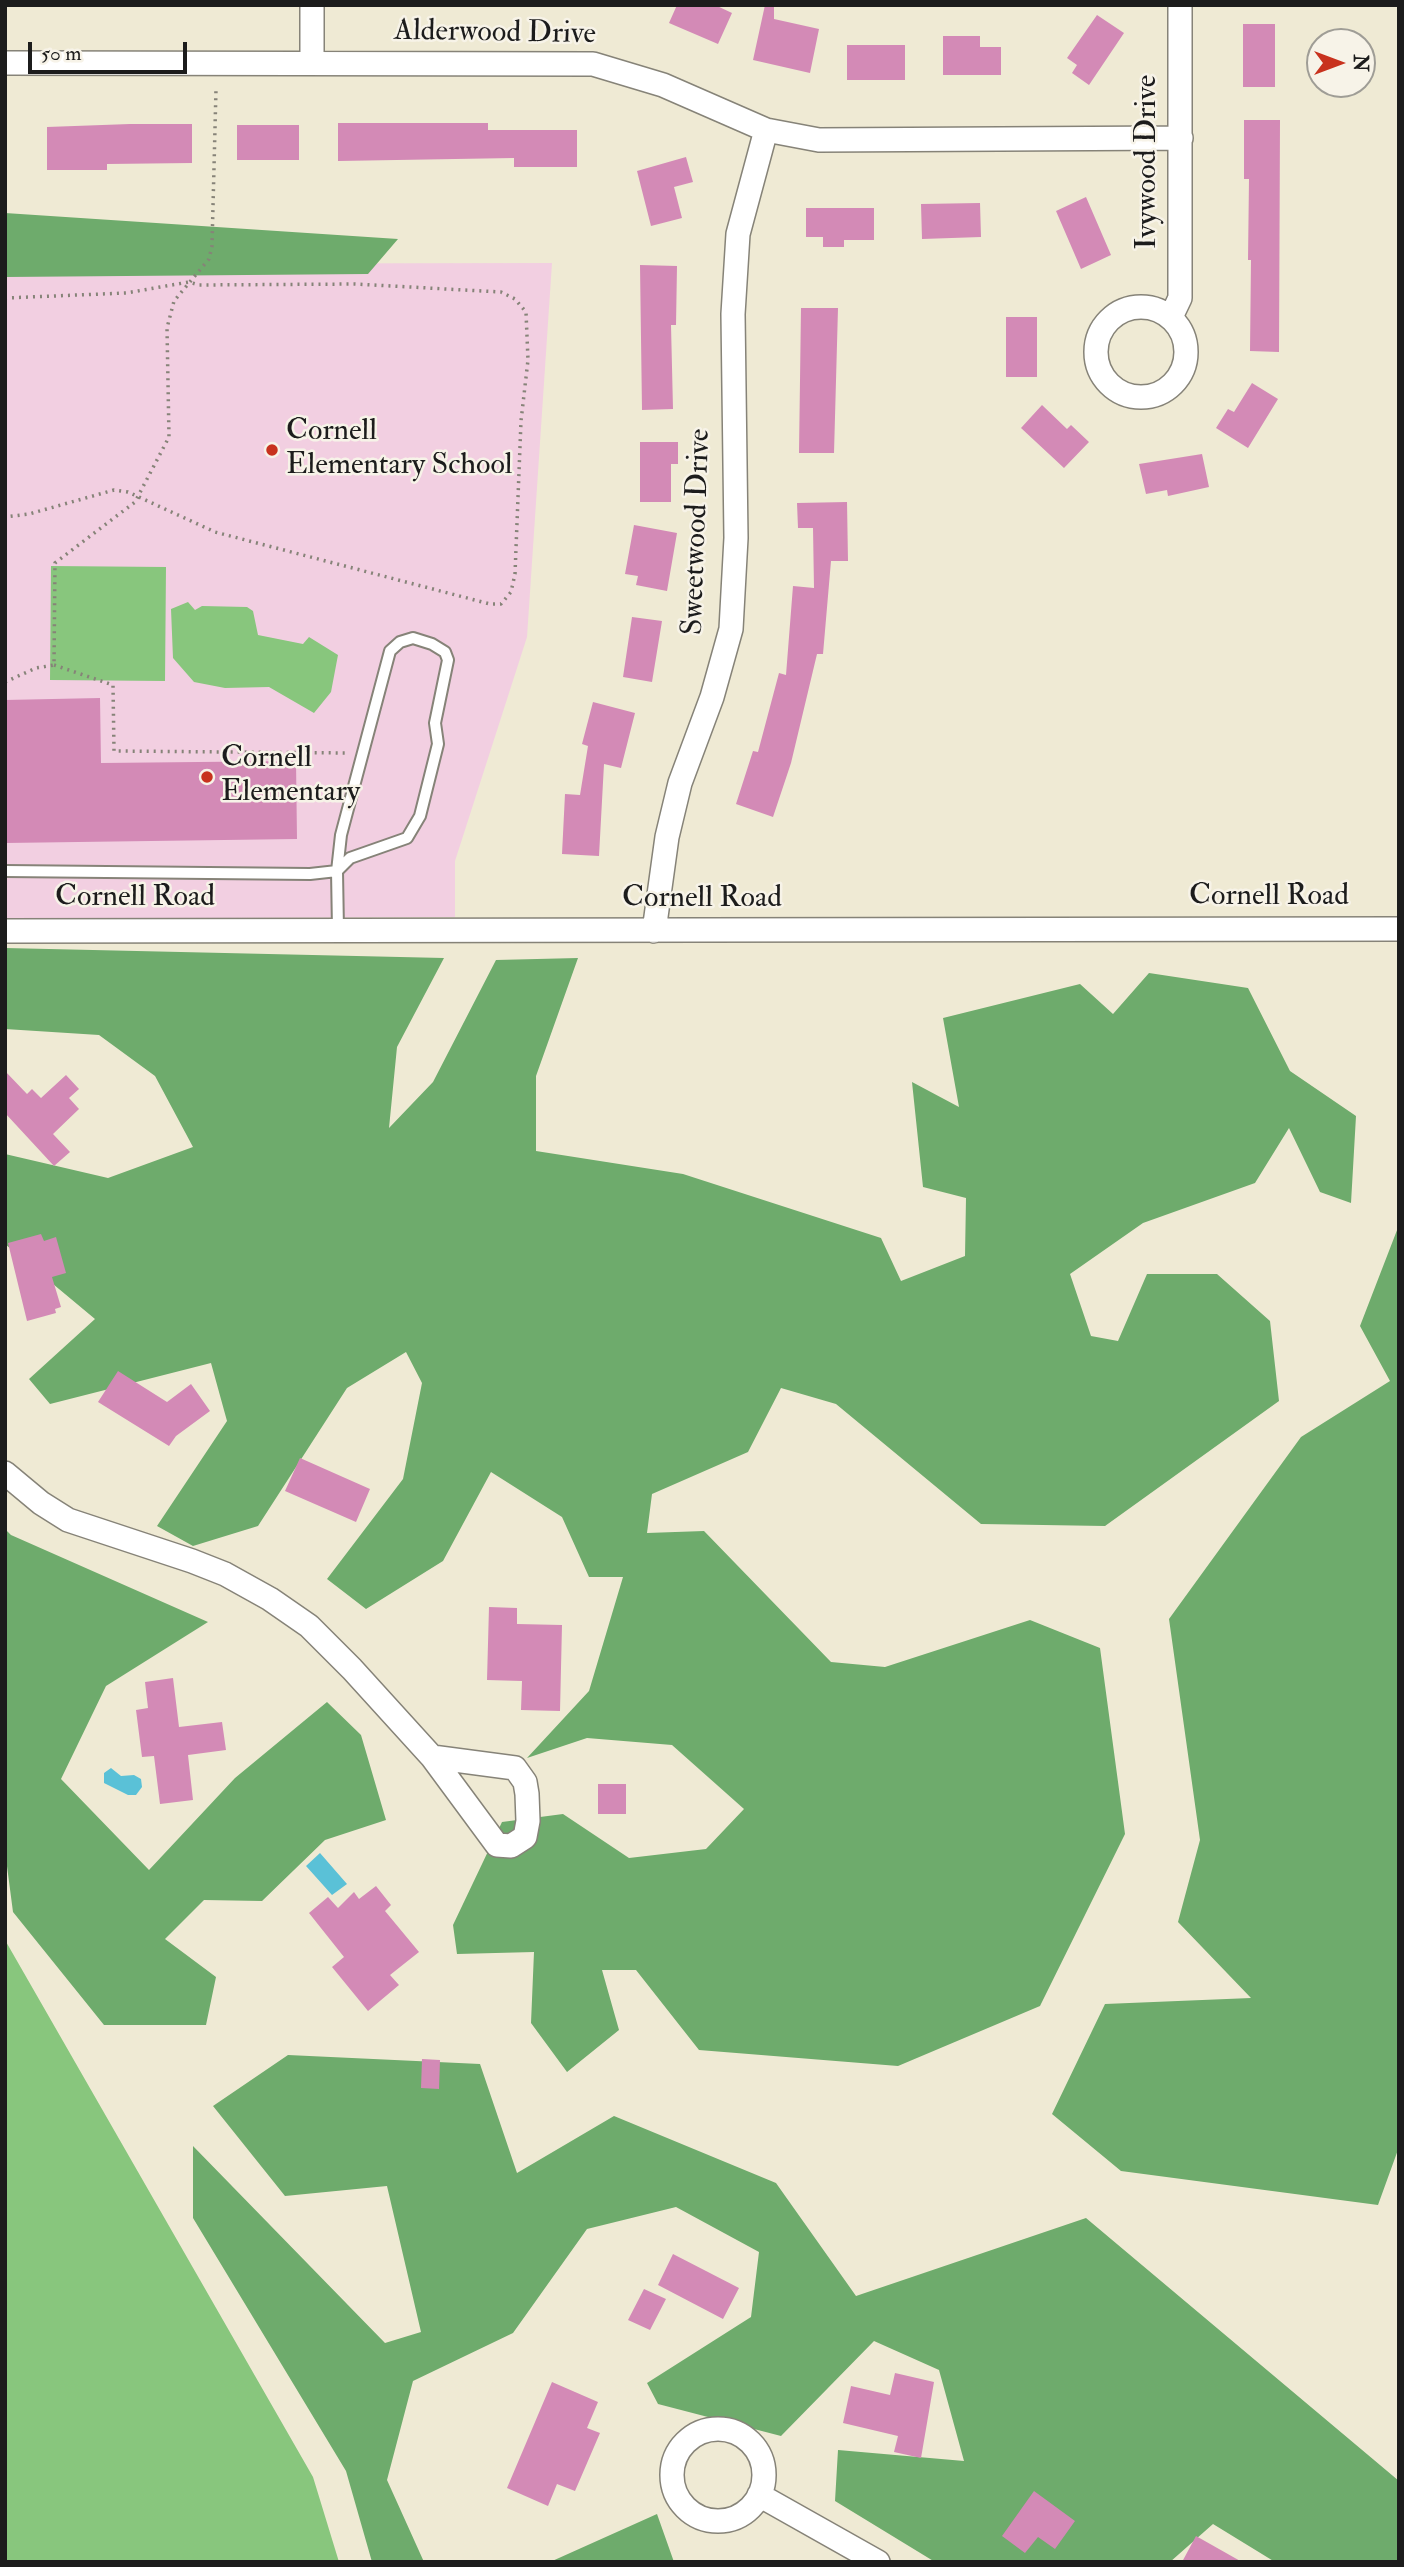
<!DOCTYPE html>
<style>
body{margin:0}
#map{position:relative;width:1404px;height:2567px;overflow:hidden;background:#efead4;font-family:"IM FELL Double Pica",serif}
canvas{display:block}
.frame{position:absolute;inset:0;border:7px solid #1c1c1c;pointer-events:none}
.north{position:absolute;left:1306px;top:28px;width:70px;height:70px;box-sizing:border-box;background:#f7f3e8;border:2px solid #9f9d96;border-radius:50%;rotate:90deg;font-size:19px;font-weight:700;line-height:28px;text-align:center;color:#1c1c1c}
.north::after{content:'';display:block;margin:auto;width:24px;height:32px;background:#c8321e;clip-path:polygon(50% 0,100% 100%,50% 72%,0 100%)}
.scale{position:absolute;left:28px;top:42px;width:159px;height:32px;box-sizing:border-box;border:4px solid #1c1c1c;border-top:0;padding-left:9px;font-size:21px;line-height:24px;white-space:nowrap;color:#1c1c1c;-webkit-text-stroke:5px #f7f3e8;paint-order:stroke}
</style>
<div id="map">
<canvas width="1404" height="2567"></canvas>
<div class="frame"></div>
<div class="north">N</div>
<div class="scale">50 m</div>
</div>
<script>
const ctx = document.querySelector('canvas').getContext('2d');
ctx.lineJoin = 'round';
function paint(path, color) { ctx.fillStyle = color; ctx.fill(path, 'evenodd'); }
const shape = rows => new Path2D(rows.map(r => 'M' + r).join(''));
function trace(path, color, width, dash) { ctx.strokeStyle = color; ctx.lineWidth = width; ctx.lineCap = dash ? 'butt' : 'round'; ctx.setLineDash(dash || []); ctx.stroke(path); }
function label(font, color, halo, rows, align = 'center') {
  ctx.font = font + ' "IM FELL Double Pica",serif'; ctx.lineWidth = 5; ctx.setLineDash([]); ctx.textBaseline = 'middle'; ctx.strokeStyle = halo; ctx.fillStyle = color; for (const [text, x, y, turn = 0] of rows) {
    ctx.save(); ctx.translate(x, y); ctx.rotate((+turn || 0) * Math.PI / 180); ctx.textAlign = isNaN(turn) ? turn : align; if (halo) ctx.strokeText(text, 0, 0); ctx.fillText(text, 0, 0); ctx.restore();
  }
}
const built = shape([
 [552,263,527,637,455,861,455,917,5,919,5,264]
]);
const green = shape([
 [51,566,166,567,165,681,50,680],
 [188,602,195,610,202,606,247,607,253,611,258,635,303,644,309,637,338,655,331,692,314,713,269,687,225,688,194,682,173,658,171,609],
 [5,1940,313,2477,339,2562,5,2562]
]);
const forest = shape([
 [5,213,398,239,368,274,5,277],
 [5,948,444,958,397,1047,389,1128,433,1082,496,960,578,958,536,1076,536,1151,683,1174,881,1238,901,1281,965,1256,966,1198,923,1187,912,1082,959,1107,943,1018,1080,984,1113,1014,1149,973,1248,988,1290,1071,1356,1116,1351,1203,1320,1192,1289,1128,1255,1183,1143,1223,1070,1274,1091,1336,1118,1341,1147,1274,1217,1274,1270,1321,1279,1401,1105,1526,981,1524,836,1404,781,1388,748,1452,652,1494,647,1533,704,1531,831,1662,885,1667,1030,1620,1100,1648,1125,1834,1040,2006,898,2066,699,2050,636,1970,602,1970,619,2030,567,2072,531,2023,534,1952,457,1954,453,1925,502,1822,563,1814,629,1858,706,1849,744,1809,672,1745,587,1738,527,1758,589,1691,623,1577,589,1577,562,1517,491,1472,443,1561,366,1609,327,1579,403,1479,422,1383,406,1352,347,1388,258,1526,193,1546,157,1526,227,1421,211,1363,50,1404,29,1379,95,1319,5,1244,5,1154,108,1178,193,1147,155,1076,99,1035,5,1029],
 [1399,1225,1399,2147,1378,2205,1121,2171,1052,2114,1105,2004,1251,1998,1178,1922,1200,1840,1169,1619,1301,1437,1390,1381,1360,1326],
 [5,1529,11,1535,208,1622,106,1686,61,1779,149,1870,235,1778,327,1702,361,1735,386,1820,325,1840,262,1901,204,1900,165,1939,216,1977,206,2025,104,2025,13,1912,5,1851],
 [288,2055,480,2064,517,2173,614,2116,776,2183,856,2296,1086,2218,1399,2481,1399,2562,1275,2562,1213,2524,1170,2562,935,2562,835,2501,838,2450,964,2461,939,2370,874,2341,781,2436,658,2404,647,2383,751,2317,759,2252,676,2207,587,2229,513,2333,413,2381,387,2480,424,2562,372,2562,346,2471,193,2218,193,2146,385,2343,421,2332,387,2186,285,2196,213,2106],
 [657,2514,674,2562,550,2562]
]);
const water = shape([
 [111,1768,121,1776,134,1775,141,1779,142,1787,136,1795,128,1795,104,1783,104,1773],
 [320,1853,347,1884,332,1895,306,1866]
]);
const building = shape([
 [677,5,715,5,732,13,718,44,669,23],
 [765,5,774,5,774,19,819,29,810,73,753,60],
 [1097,15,1124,33,1089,85,1072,73,1077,65,1067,58],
 [1243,24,1275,24,1275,87,1243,87],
 [943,36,980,36,980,47,1001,47,1001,75,943,75],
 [847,45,905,45,905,80,847,80],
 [1244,120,1280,120,1279,352,1250,351,1251,260,1248,260,1249,179,1244,179],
 [338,123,488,123,488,130,577,130,577,167,514,167,514,158,338,161],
 [130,124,192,124,192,163,107,164,107,170,47,170,47,127],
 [237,125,299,125,299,160,237,160],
 [686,157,693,182,674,187,682,218,651,226,637,171],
 [1086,197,1111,255,1081,269,1056,211],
 [980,203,981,237,922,239,921,204],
 [806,208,874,208,874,240,844,240,844,247,823,247,823,237,806,237],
 [640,265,677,266,676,325,671,325,673,409,642,410],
 [801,308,838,308,834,453,799,453],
 [1006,317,1037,317,1037,377,1006,377],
 [1252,383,1278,399,1248,448,1216,428,1228,409,1234,412],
 [1042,405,1067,429,1071,425,1089,442,1064,468,1021,428],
 [640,442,678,442,678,464,671,464,671,502,640,502],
 [1202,454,1209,487,1168,496,1167,490,1146,494,1139,464],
 [847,502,848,561,831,561,823,654,817,654,791,763,773,817,736,804,753,751,758,752,779,673,786,675,793,586,814,588,813,528,798,528,797,503],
 [634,525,677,533,667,591,636,585,638,576,625,574],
 [632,617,662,621,652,682,623,677],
 [100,698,101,763,296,761,297,839,5,843,5,700],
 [593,702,635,713,621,768,604,764,599,856,562,854,565,794,580,795,588,746,582,744],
 [5,1071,27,1094,32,1089,41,1098,66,1075,79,1089,69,1098,79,1109,53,1134,70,1152,54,1166,5,1113],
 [41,1234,44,1241,56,1237,66,1273,52,1277,61,1307,55,1309,56,1313,27,1321,8,1243],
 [118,1371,167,1402,191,1384,210,1411,176,1436,169,1446,98,1402],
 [300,1458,370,1489,356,1522,285,1491],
 [489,1607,517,1608,517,1624,562,1625,560,1711,521,1710,522,1681,487,1680],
 [173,1678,179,1727,222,1722,226,1750,188,1755,193,1800,160,1804,154,1756,142,1757,136,1710,148,1708,145,1682],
 [598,1784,626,1784,626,1814,598,1814],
 [376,1886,391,1905,385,1911,419,1952,390,1975,399,1985,368,2011,332,1967,344,1957,309,1913,328,1897,338,1908,354,1892,359,1899],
 [422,2059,440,2060,439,2089,421,2088],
 [673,2254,739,2288,723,2319,658,2285],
 [644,2289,666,2299,650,2330,628,2320],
 [895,2373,934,2382,921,2458,894,2452,898,2436,843,2423,851,2386,890,2395],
 [552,2382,598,2402,587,2428,600,2433,575,2491,557,2484,548,2506,507,2488],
 [1034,2491,1075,2521,1055,2549,1038,2537,1025,2553,1002,2536],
 [1196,2536,1242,2562,1182,2562]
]);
const path = shape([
 [5,298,126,293,189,282,199,285,355,284,501,292,515,299,526,312,528,360,521,421,515,574,511,592,501,604,490,604,215,532,128,492,114,490,29,514,5,517],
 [54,665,113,685,114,751,347,753],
 [5,682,36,668,54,665,55,563,135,502,169,437,167,328,174,301,209,259,212,246,216,89]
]);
const service = shape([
 [5,871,310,874,337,871,350,858,407,838,420,816,438,744,435,723,448,660,445,652,432,644,413,638,400,642,390,651,341,835,337,871,338,930]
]);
const minor = shape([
 [312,5,312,62],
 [5,63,593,64,663,85,766,130,819,140,1181,138],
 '1096 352a45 45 0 1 1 90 0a45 45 0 1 1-90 0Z',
 [1171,317,1180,298,1180,5],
 [5,931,1399,929],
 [654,931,667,837,680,783,712,697,731,629,736,538,733,314,738,234,766,130],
 [5,1473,41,1503,68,1520,192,1561,225,1574,270,1599,309,1626,352,1669,432,1757,497,1845,511,1846,525,1837,528,1821,527,1794,525,1782,515,1768,432,1757],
 '672 2475a46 46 0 1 1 92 0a46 46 0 1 1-92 0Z',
 [759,2495,878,2562]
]);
const markers = [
 [272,450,7,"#c8321e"],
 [207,777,7,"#c8321e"]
];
const streetNames = [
 ["Alderwood Drive",495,34,1],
 ["Ivywood Drive",1149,162,-90],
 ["Sweetwood Drive",698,532,-88],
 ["Cornell Road",1269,898],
 ["Cornell Road",135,899],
 ["Cornell Road",702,900]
];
const poiNames = [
 ["Cornell",286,433],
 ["Elementary School",286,467],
 ["Cornell",221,760],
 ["Elementary",221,794]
];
paint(built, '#f2cfe1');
paint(green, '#88c67d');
paint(forest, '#6eab6c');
paint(water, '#5ac1d7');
paint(building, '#d38ab6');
trace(service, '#868378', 14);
trace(minor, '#868378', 26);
trace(path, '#868378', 3.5, [2, 5]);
trace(service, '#fff', 10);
trace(minor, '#fff', 23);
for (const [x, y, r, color] of markers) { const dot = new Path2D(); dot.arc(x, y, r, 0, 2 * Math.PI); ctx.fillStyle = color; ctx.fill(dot); trace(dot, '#f7f3e8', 2.5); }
label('30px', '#1c1c1c', '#f7f3e8', streetNames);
label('30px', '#1c1c1c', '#f7f3e8', poiNames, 'left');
</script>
